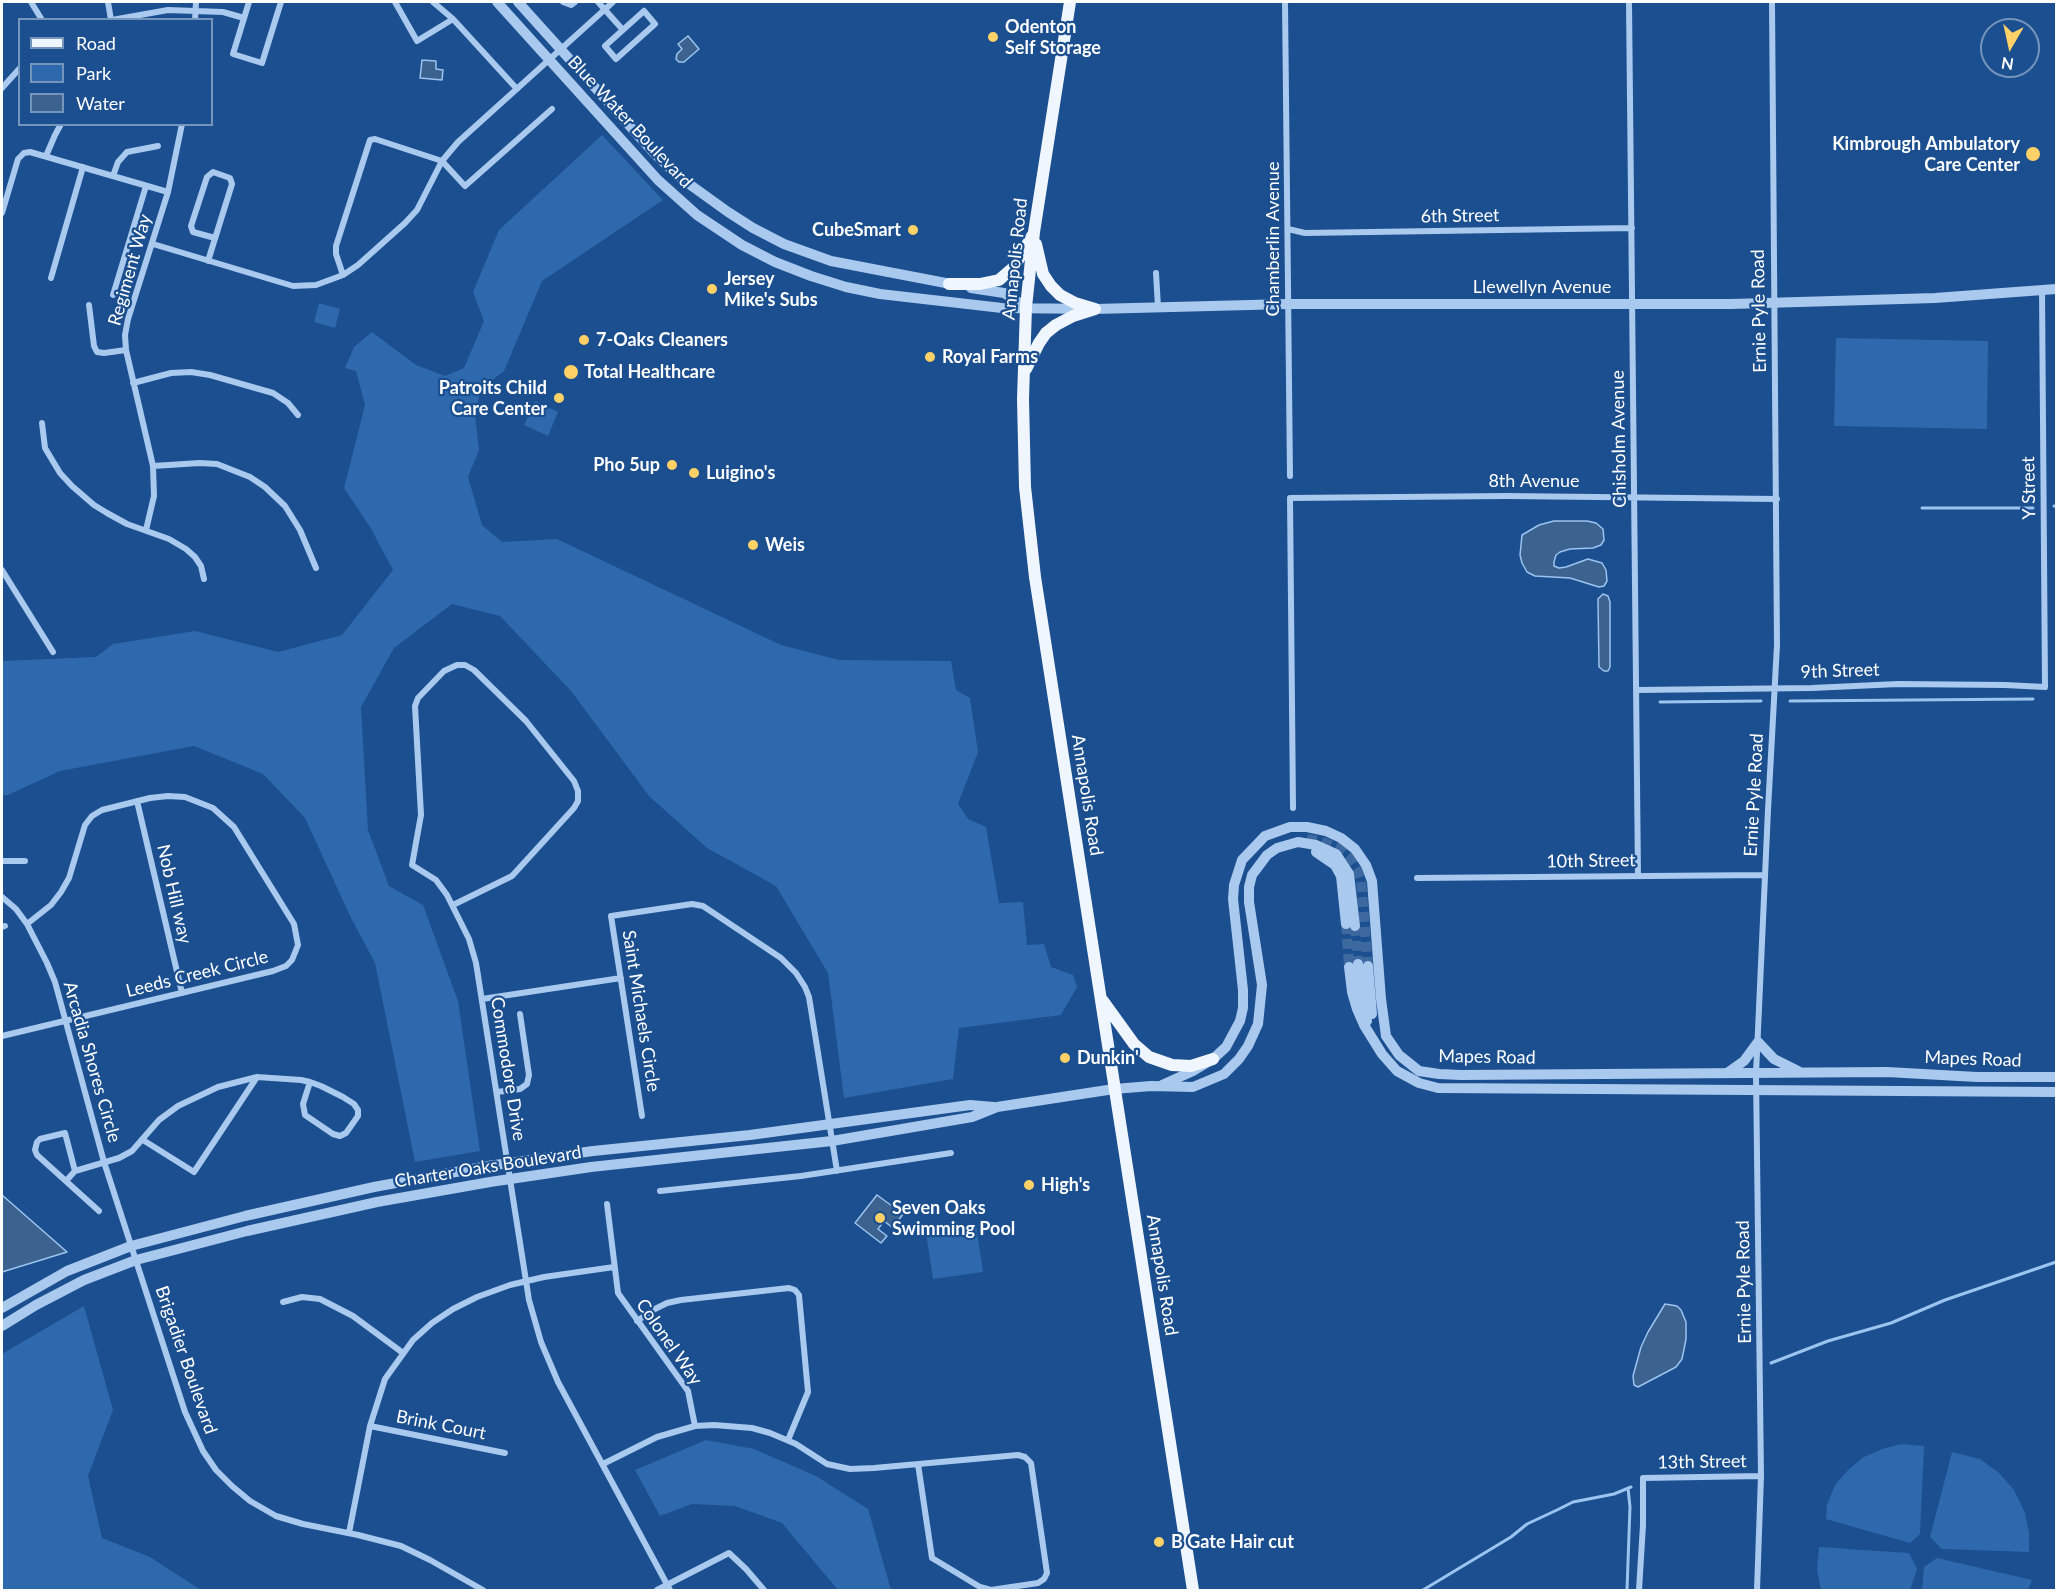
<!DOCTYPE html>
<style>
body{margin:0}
#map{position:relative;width:2058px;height:1592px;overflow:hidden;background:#1b4f8f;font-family:Lato,sans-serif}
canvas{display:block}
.frame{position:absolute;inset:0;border:3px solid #fff;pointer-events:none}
.legend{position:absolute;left:18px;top:18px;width:195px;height:108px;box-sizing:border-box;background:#1b4f8f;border:2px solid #7695bc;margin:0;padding:8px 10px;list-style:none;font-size:18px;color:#fff}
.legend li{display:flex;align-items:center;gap:12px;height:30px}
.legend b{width:30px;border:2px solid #7695bc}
.north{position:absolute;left:1980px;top:18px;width:60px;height:60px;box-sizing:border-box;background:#1b4f8f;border:2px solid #7695bc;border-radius:50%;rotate:189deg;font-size:16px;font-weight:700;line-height:24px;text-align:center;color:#fff}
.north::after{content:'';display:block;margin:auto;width:21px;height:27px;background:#ffd166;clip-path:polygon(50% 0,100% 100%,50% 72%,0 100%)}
</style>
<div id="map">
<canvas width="2058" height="1592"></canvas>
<div class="frame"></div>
<ul class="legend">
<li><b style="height:8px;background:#f0f6ff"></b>Road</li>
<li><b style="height:16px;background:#2e69ad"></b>Park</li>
<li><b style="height:16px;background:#3c6290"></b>Water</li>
</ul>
<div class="north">N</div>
</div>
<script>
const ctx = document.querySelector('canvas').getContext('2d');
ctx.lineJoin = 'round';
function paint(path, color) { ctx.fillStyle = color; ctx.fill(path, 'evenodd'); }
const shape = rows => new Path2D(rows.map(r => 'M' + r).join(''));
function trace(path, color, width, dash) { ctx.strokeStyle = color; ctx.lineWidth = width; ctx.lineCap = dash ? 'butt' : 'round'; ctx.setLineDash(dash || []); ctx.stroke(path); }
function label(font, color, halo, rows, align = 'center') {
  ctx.font = font + ' Lato,sans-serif'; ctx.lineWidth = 4.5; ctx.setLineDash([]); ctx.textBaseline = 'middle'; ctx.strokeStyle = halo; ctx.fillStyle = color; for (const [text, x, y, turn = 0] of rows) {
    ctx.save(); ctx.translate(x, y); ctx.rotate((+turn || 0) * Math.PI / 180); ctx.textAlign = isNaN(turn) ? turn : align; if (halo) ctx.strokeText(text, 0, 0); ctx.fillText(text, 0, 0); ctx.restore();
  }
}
const green = shape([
 [602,135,663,200,542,281,504,371,481,389,475,415,479,450,468,477,482,525,502,542,557,539,781,645,839,660,951,661,956,690,970,698,978,752,958,804,968,819,986,827,999,903,1023,902,1027,945,1044,944,1051,967,1073,975,1077,987,1061,1015,959,1028,953,1079,844,1098,828,973,776,886,707,848,649,796,571,691,500,616,452,604,394,648,361,707,368,830,389,886,423,905,458,1001,480,1151,415,1162,375,963,351,918,305,818,263,774,194,746,60,771,8,795,2,795,2,661,96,657,113,644,195,631,278,652,342,635,393,570,370,527,344,488,365,405,356,371,345,368,354,347,372,332,416,365,445,376,464,368,484,321,473,292,499,230],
 [319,303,340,309,335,328,314,322],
 [1836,338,1988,341,1987,429,1834,426],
 [535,401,558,412,548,436,524,425],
 [976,1225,983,1272,933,1279,926,1233],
 [84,1306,113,1410,88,1476,102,1538,150,1557,201,1590,2,1590,2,1354],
 [706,1440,754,1449,816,1476,868,1509,891,1590,838,1590,782,1523,735,1506,692,1504,660,1516,635,1470],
 [1901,1444,1924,1446,1920,1534,1910,1543,1826,1519,1827,1505,1835,1485,1849,1469,1864,1457,1882,1449],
 [1952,1452,1980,1459,1999,1473,2014,1490,2025,1513,2029,1532,2029,1552,1942,1549,1930,1537],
 [1819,1547,1909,1553,1917,1569,1910,1590,1821,1590,1817,1570],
 [1937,1558,2032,1580,2028,1590,1922,1590,1924,1567]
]);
const water = shape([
 [688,36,699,49,684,62,679,62,676,59,677,54,682,49,678,44,688,36],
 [422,60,436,61,436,69,443,70,442,80,420,78,422,60],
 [1554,521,1587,521,1596,523,1603,529,1604,540,1601,545,1593,548,1570,549,1560,552,1556,555,1554,562,1554,566,1559,568,1566,567,1588,559,1602,563,1606,570,1607,581,1604,586,1599,587,1570,578,1535,576,1527,572,1522,563,1520,555,1522,535,1539,525,1554,521],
 [1603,594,1608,596,1610,602,1610,667,1608,671,1604,671,1599,667,1598,599,1603,594],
 [2,1195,67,1252,2,1272,2,1195],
 [877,1195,903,1214,893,1228,884,1221,878,1229,887,1236,881,1243,855,1223,877,1195],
 [1665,1304,1677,1306,1681,1310,1686,1322,1686,1339,1682,1359,1676,1367,1638,1387,1634,1385,1633,1376,1641,1347,1648,1332,1665,1304]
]);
const stream = shape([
 [2054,506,2056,506],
 [1922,508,2033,508],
 [1790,701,2033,699],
 [1660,702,1761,701],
 [1771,1363,1828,1341,1891,1323,1945,1300,2056,1262],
 [1423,1590,1511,1537,1527,1524,1557,1510,1573,1502,1614,1494,1631,1487],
 [1627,1590,1630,1507,1628,1488]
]);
const tertiaryTunnel = shape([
 [1307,839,1320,841,1337,847,1350,858,1357,869,1361,881,1368,966],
 [1346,924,1349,967],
 [1355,926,1358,964]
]);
const minor = shape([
 [31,2,42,20],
 [108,2,111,20],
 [249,2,233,54,262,63,281,2],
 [395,2,417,41,453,19],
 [433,2,453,19,517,89],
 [563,2,571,5,575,2],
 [598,2,623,30],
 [1285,2,1290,476],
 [1629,2,1638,876],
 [644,11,655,24,616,59,605,46,644,11],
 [112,20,168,10,223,12,244,18],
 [195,20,196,2],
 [2,88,20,68],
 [46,156,55,135,61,124],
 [113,176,118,162,127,152,158,146],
 [2,213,18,159,24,153,30,152,168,192],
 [1288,229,1305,233,1632,228],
 [153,244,293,286,316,285,343,275,358,265,405,223,417,210,442,161,458,142,613,2],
 [208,261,232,184,230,178,213,172,207,177,191,226,193,232,215,238],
 [1156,273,1158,307],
 [343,275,336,254,336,246,370,140,375,139,442,161,465,186,552,109],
 [51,278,83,167],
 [113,295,146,186],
 [89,305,94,346,97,352,104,353,126,350],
 [133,383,171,373,191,372,210,375,273,393,288,403,298,415],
 [42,423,45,448,60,473,72,486,94,505,107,513,127,524,169,539,186,549,195,557,201,566,204,579],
 [153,466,200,463,217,464,250,477,265,487,285,506,300,530,316,568],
 [146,530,154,496,153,466,126,350,125,335,128,319,168,192,182,124],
 [2,570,53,652],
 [1637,690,1812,688,1898,684,2005,685,2045,687,2042,289],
 [137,801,182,993],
 [1293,808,1290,498,1506,496,1777,499],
 [2,861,25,861],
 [1417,878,1765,875],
 [2,897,16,909,27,924,47,963,55,982,104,1162,185,1412,203,1451,216,1470,232,1486,250,1501,276,1516,303,1524,358,1535,401,1546,430,1560,483,1590],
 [453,905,512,876,574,808,578,801,578,791,574,781,526,721,474,670,465,665,457,665,444,671,418,698,415,706,421,815,412,865,436,880,447,895,469,939,476,963,529,1300,541,1342,558,1382,670,1590],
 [2,927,5,926],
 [482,999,621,978],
 [2,1036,273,971,286,966,292,960,298,945,294,924,234,827,213,808,185,797,168,796,150,798,102,810,92,816,85,825,69,878,61,892,51,905,27,924],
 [497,1092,520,1089,527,1084,529,1075,520,1014],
 [642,1116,611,916,692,904,703,906,781,958,796,973,805,987,809,997,837,1171],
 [143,1140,194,1172,257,1077],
 [75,1171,65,1133,40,1139,37,1142,35,1150,37,1155,99,1211],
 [66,1181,75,1171,119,1158,132,1151,159,1120,178,1106,218,1087,257,1077,301,1080,310,1082,321,1086,343,1097,354,1104,358,1110,358,1116,346,1133,340,1136,333,1134,305,1115,303,1104,310,1082],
 [660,1191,801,1176,951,1153],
 [607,1204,618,1293,688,1391,695,1426],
 [283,1302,302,1297,320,1299,353,1316,403,1353],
 [637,1321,655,1309,667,1303,681,1300,789,1288,795,1290,799,1295,808,1392,788,1440],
 [370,1426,505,1453],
 [603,1464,657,1437,695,1426,714,1425,752,1428,770,1433,796,1444,827,1464,850,1469,874,1468,1018,1455,1025,1457,1031,1463,1047,1573,1044,1579,1038,1583,991,1590,980,1587,932,1558,918,1464],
 [349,1533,370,1426,385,1379,413,1340,432,1323,453,1309,477,1297,510,1285,544,1277,614,1267],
 [657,1590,729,1553,746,1569,764,1590],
 [1639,1590,1643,1525,1643,1478,1761,1476],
 [1757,1590,1761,1476,1756,1074,1768,810,1777,645,1772,2]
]);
const tertiary = shape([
 [497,2,658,180,697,215,742,245,775,262,811,276,846,287,880,294,1002,308,1095,309,1288,304,1731,304,1935,298,2056,289],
 [518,2,654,153,678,176,728,212,753,228,784,244,831,261,956,285],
 [971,288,1004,293,1026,307],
 [1316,852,1335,865,1341,876,1346,924],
 [1358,964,1361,992,1367,1021],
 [1368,966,1372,1014],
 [1349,967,1352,992,1357,1009,1364,1025,1382,1054,1397,1071,1419,1083,1438,1088,2056,1092],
 [1727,1073,1744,1061,1758,1042,1774,1059,1798,1071],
 [1162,1085,1193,1071,1213,1059,1226,1047,1240,1021,1243,1008,1243,990,1233,899,1234,885,1242,860,1265,836,1290,827,1307,827,1326,831,1341,838,1355,849,1366,865,1372,881,1381,999,1386,1036,1399,1055,1419,1071,1439,1074,1461,1075,1887,1072,1977,1077,2056,1077],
 [2,1308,67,1271,131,1246,245,1216,374,1187,488,1166,593,1151,750,1135,970,1105,994,1107],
 [2,1326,36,1305,84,1280,136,1260,247,1231,377,1202,490,1182,591,1167,832,1141,972,1117,997,1107,1114,1089,1151,1086,1193,1087,1224,1074,1239,1059,1248,1046,1258,1024,1262,985,1249,902,1249,887,1252,875,1267,855,1277,848,1298,842,1316,845,1336,854,1349,874,1355,926]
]);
const primary = shape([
 [1070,2,1034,232,1026,307,1023,399,1025,487,1035,577,1193,1590],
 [1036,244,1043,274,1051,286,1060,295,1075,303,1095,309],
 [949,284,980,284,999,280,1014,267,1032,236],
 [1026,369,1039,343,1046,333,1056,325,1073,316,1095,309],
 [1103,1001,1134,1044,1149,1057,1172,1065,1191,1066,1213,1059]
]);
const markers = [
 [993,37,6,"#ffd166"],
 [2033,154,8,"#ffd166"],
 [913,230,6,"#ffd166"],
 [712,289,6,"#ffd166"],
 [584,340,6,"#ffd166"],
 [930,357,6,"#ffd166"],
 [571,372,8,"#ffd166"],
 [559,398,6,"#ffd166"],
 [672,465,6,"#ffd166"],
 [694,473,6,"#ffd166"],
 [753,545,6,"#ffd166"],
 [1065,1058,6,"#ffd166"],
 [1029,1185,6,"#ffd166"],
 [880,1218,6,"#ffd166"],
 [1159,1542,6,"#ffd166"]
];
const poiNames = [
 ["Odenton",1005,27],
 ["Self Storage",1005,48],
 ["Kimbrough Ambulatory",2020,144,"right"],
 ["Care Center",2020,165,"right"],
 ["CubeSmart",901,230,"right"],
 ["Jersey",724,279],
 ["Mike's Subs",724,300],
 ["7-Oaks Cleaners",596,340],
 ["Royal Farms",942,357],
 ["Total Healthcare",584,372],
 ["Patroits Child",547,388,"right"],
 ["Care Center",547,409,"right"],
 ["Pho 5up",660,465,"right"],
 ["Luigino's",706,473],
 ["Weis",765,545],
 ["Dunkin'",1077,1058],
 ["High's",1041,1185],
 ["Seven Oaks",892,1208],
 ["Swimming Pool",892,1229],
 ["B Gate Hair cut",1171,1542]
];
const streetNames = [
 ["Blue Water Boulevard",630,122,47],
 ["6th Street",1460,216,-1],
 ["Chamberlin Avenue",1273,239,-90],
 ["Annapolis Road",1015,259,-84],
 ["Regiment Way",130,270,-74],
 ["Llewellyn Avenue",1542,287],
 ["Ernie Pyle Road",1759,311,-91],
 ["Chisholm Avenue",1619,439,-91],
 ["8th Avenue",1534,481],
 ["Y Street",2029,488,-91],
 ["9th Street",1840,671,-2],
 ["Annapolis Road",1087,795,81],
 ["Ernie Pyle Road",1754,795,-87],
 ["10th Street",1591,861,-1],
 ["Nob Hill way",174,894,77],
 ["Leeds Creek Circle",197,974,-14],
 ["Saint Michaels Circle",641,1011,81],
 ["Mapes Road",1487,1057,1],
 ["Mapes Road",1973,1059,2],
 ["Arcadia Shores Circle",92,1062,74],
 ["Commodore Drive",508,1069,81],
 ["Charter Oaks Boulevard",488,1167,-9],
 ["Annapolis Road",1162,1275,81],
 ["Ernie Pyle Road",1744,1282,-91],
 ["Colonel Way",669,1342,55],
 ["Brigadier Boulevard",186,1360,71],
 ["Brink Court",441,1425,11],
 ["13th Street",1702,1462,-1]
];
paint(green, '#2e69ad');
paint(water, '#3c6290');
trace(water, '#9cc4f0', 1.5);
trace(stream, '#9cc4f0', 3);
trace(tertiaryTunnel, '#3d69a0', 10, [10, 5]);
trace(minor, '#a9c9ee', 6);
trace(tertiary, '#a9c9ee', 10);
trace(primary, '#f0f6ff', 12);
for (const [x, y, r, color] of markers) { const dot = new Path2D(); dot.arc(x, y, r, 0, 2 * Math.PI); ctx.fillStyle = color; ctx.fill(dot); trace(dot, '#1b4f8f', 2); }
label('bold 18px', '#fff', '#1b4f8f', poiNames, 'left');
label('18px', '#fff', '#1b4f8f', streetNames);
</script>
